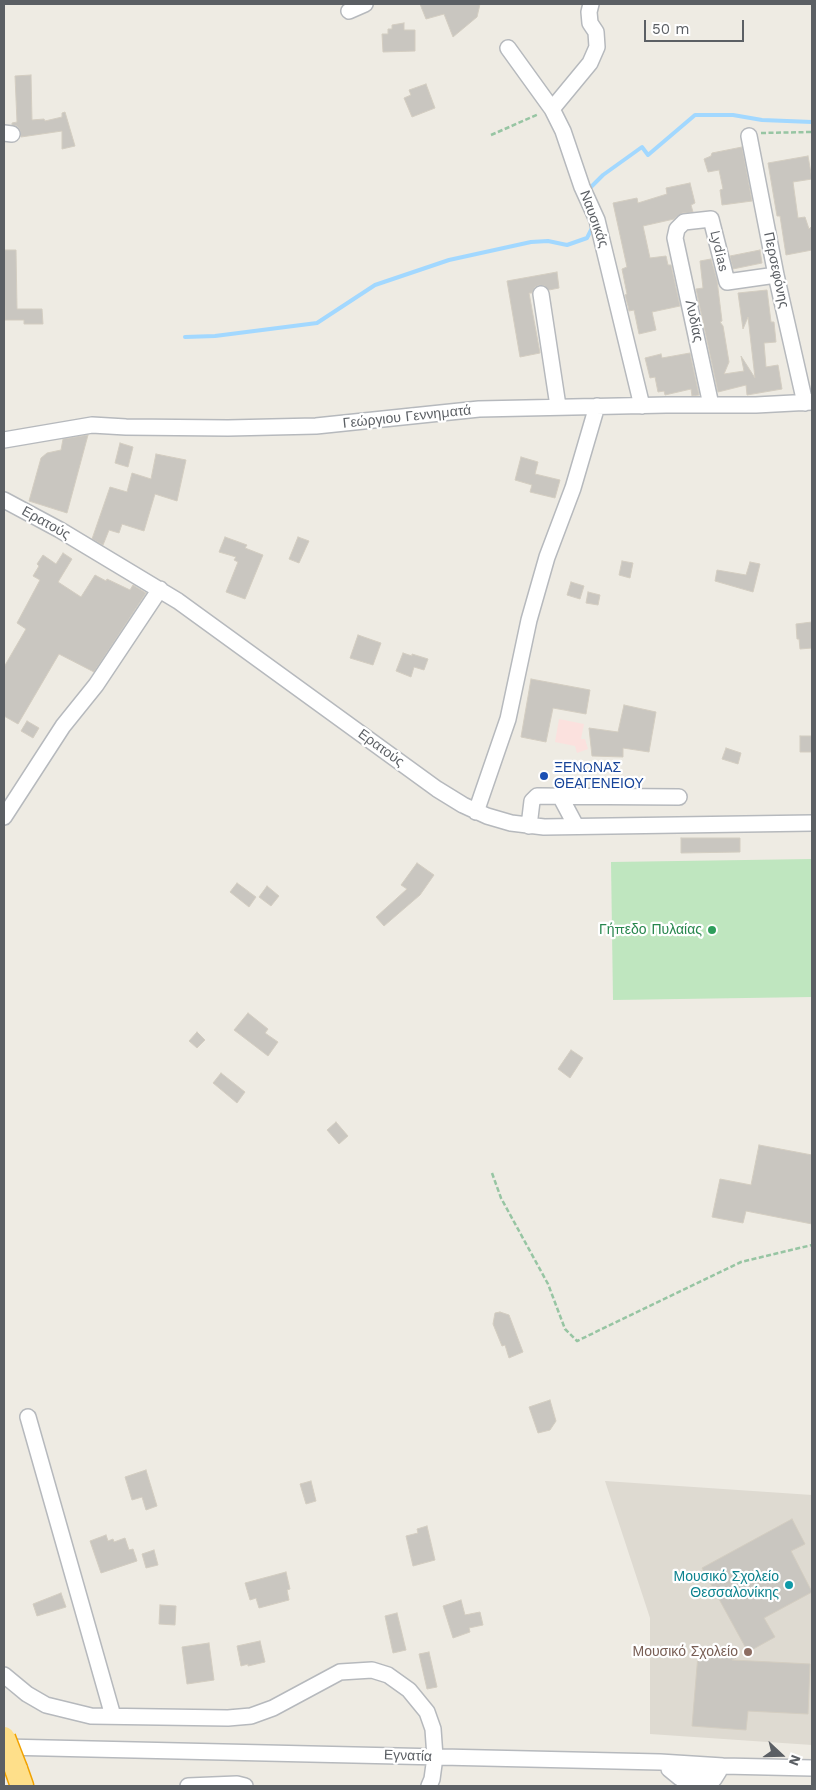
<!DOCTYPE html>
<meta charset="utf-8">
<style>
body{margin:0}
#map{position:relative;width:816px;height:1790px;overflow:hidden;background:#eeebe3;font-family:"Work Sans",sans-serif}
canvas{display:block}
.frame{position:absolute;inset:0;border:5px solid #5b5f64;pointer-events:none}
.north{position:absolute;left:756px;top:1730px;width:50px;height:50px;-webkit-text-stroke:4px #fff;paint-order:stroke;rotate:111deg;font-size:14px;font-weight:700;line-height:20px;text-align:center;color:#5b5f64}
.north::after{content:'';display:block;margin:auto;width:18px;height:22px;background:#5b5f64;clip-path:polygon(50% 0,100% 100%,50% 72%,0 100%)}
.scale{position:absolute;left:644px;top:20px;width:100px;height:22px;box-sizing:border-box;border:2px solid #5b5f64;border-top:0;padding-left:6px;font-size:15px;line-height:18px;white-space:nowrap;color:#5b5f64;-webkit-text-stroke:4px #fff;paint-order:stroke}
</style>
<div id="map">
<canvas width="816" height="1790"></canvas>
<div class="frame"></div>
<div class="north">N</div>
<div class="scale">50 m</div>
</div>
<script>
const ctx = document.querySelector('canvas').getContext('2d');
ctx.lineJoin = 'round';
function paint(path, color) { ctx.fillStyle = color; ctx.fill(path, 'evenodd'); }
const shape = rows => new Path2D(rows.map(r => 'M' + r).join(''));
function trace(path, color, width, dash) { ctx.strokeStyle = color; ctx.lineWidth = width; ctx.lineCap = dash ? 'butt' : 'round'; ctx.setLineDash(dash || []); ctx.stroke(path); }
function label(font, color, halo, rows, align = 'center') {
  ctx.font = font + ' "Work Sans",sans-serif'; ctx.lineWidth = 4.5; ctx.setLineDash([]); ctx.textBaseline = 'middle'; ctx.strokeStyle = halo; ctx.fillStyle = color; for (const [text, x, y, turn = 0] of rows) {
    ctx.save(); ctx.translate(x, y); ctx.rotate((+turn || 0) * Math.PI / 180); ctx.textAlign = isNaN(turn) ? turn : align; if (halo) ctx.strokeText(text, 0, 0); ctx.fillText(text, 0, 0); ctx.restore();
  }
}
const education = shape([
 [605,1481,812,1495,812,1745,650,1734,650,1618]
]);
const medical = shape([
 [559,719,584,724,581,739,585,739,588,749,577,753,575,746,555,742]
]);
const green = shape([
 [812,859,812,997,613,1000,611,862]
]);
const stream = shape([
 [588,190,603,175,642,147,648,155,695,115,733,115,762,120,812,122],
 [185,337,215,336,317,323,375,285,449,260,531,242,548,241,567,245,587,238,592,228,591,224]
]);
const building = shape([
 [420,4,480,4,477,17,453,37,444,14,426,19,420,4],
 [404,23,404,30,415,30,415,51,383,52,382,34,388,34,388,29,392,29,392,25,404,23],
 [31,75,32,120,44,119,45,121,62,117,62,113,65,112,75,146,62,149,62,131,21,137,20,130,17,126,12,125,12,123,17,122,15,76,31,75],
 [426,84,435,108,412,117,404,98,411,95,409,90,426,84],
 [742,147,752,201,722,205,720,190,723,189,719,170,708,172,704,159,711,156,712,153,742,147],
 [808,156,812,179,793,182,798,218,805,217,809,229,812,226,812,250,786,255,780,216,777,216,768,163,808,156],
 [690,183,695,203,691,205,693,212,682,213,674,219,643,226,650,258,666,256,668,265,671,265,680,306,652,312,656,330,639,334,634,310,629,311,628,306,625,295,627,294,622,269,627,267,613,203,637,198,638,203,667,194,666,188,690,183],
 [4,250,16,250,17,309,42,309,43,324,24,324,24,320,5,320,4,250],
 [760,250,762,263,733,269,730,256,760,250],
 [711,259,717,280,722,321,720,322,723,326,729,362,724,374,744,371,741,356,755,378,748,317,743,329,738,293,767,290,771,322,774,322,776,342,764,343,766,367,778,365,782,389,747,395,746,385,718,392,696,289,703,288,700,261,711,259],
 [557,272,559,288,549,290,545,286,539,285,535,287,532,293,529,293,540,353,520,357,507,281,557,272],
 [661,354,662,358,690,353,699,395,692,396,691,389,665,395,664,391,658,392,655,377,650,378,645,358,661,354],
 [88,435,67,513,29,501,41,458,47,453,61,450,63,439,88,435],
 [120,443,133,447,128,467,115,463,120,443],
 [156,454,186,460,177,501,155,494,144,531,122,524,119,533,109,530,103,545,92,539,110,487,127,492,132,473,151,479,156,454],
 [521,457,538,462,535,474,560,480,555,498,530,492,532,485,515,480,521,457],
 [225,537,247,545,245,548,263,555,245,599,226,592,238,562,234,560,236,557,219,552,225,537],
 [298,537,309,541,299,563,289,559,298,537],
 [63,553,72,559,58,582,81,597,95,575,106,581,107,579,130,590,133,585,146,593,94,672,59,654,18,724,4,716,4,667,26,629,17,623,40,580,33,576,39,566,37,564,43,555,56,564,63,553],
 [622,561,633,563,630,578,619,575,622,561],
 [750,562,760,564,753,592,715,581,717,570,746,575,750,562],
 [571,582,584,586,580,599,567,595,571,582],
 [588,592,600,595,598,605,586,603,588,592],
 [812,622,812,648,800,649,799,639,797,639,796,624,812,622],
 [358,635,381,643,373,665,350,658,358,635],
 [403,653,412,656,412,654,428,659,424,670,414,667,411,677,396,671,403,653],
 [531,679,590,690,586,714,553,708,546,742,521,737,531,679],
 [624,705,656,712,649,752,623,748,623,757,592,756,589,728,618,732,624,705],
 [27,721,39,728,33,738,21,731,27,721],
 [800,736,812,736,812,752,800,752,800,736],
 [726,748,741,753,738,764,722,759,726,748],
 [681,838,740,838,740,852,681,853,681,838],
 [417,863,434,875,420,895,384,926,376,917,407,889,401,885,417,863],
 [237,883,256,897,249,907,230,892,237,883],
 [267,886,279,896,271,906,259,897,267,886],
 [248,1013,268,1029,265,1033,278,1042,268,1056,234,1030,248,1013],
 [197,1032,205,1040,197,1048,189,1041,197,1032],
 [571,1050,583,1058,570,1078,558,1069,571,1050],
 [221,1073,245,1092,237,1103,213,1083,221,1073],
 [336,1122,348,1136,339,1144,327,1130,336,1122],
 [759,1145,812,1155,812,1224,746,1211,743,1223,712,1217,720,1179,751,1185,759,1145],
 [500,1312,509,1315,523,1352,509,1358,505,1345,502,1346,493,1324,495,1313,500,1312],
 [550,1400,556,1421,550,1430,538,1433,529,1407,550,1400],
 [146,1470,157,1506,146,1510,142,1497,132,1500,125,1477,146,1470],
 [311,1481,316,1501,306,1504,300,1484,311,1481],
 [792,1519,805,1544,791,1551,812,1592,764,1618,775,1637,748,1652,702,1568,792,1519],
 [427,1526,435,1560,413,1566,406,1536,418,1533,417,1529,427,1526],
 [106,1535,108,1541,113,1539,114,1542,125,1538,129,1550,133,1549,137,1561,101,1573,90,1541,106,1535],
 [154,1550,158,1565,146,1568,142,1554,154,1550],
 [286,1572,290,1589,287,1590,289,1600,259,1608,256,1598,250,1600,245,1583,286,1572],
 [61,1593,66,1607,37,1616,33,1604,61,1593],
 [461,1600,465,1615,480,1612,483,1625,469,1628,470,1632,453,1638,443,1606,461,1600],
 [160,1605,176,1606,175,1625,159,1624,160,1605],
 [397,1613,406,1650,393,1653,385,1616,397,1613],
 [260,1641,265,1662,248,1666,248,1664,241,1666,237,1646,260,1641],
 [209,1643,214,1680,187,1684,182,1647,209,1643],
 [429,1652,437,1687,427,1689,419,1654,429,1652],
 [698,1655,736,1658,732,1660,810,1664,808,1714,748,1711,746,1730,692,1726,698,1655]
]);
const path = shape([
 [761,133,812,132],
 [491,135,539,114],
 [492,1173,501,1198,548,1284,565,1329,577,1341,741,1262,812,1245]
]);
const minor = shape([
 [349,11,365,4],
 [508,48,552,109,563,131,582,187,597,220,642,406],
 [552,109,590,63,597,47,596,32,590,23,589,12,591,4],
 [4,133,12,134],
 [749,136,776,275,805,403],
 [541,294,558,406],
 [711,405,675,238,677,229,684,222,711,219,727,282,776,275],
 [4,440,92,425,126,427,228,428,316,426,479,409,666,405,756,405,812,402],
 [4,500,60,530,178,601,437,789,463,805,487,816,511,823,544,827,812,823],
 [560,796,576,826],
 [476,812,508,719,529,620,547,557,573,488,597,406],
 [4,817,63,726,96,685,160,589],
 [529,826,532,801,537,796,679,797],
 [28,1417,113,1716],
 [4,1675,27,1694,46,1705,91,1716,228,1718,251,1716,273,1708,340,1672,372,1670,388,1675,409,1690,427,1712,433,1729,435,1757,432,1779,429,1786],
 [4,1747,660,1762,723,1766,812,1768],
 [669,1769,680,1778,714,1779,719,1771],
 [188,1786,237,1784,245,1786]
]);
const highway = shape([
 [16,1769,22,1786]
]);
const highwayBridge = shape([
 [4,1738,16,1769]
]);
const markers = [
 [544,776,5,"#1a4fb4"],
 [712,930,5,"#2e9e5b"],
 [789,1585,5,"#0f9aa8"],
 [748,1652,5,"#8d6e63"]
];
const streetNames = [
 ["Ναυσικάς",594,219,70],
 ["Lydias",719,251,77],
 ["Περσεφόνης",776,270,78],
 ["Λυδίας",694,321,78],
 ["Γεώργιου Γεννηματά",407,417,-6],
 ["Ερατούς",46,523,29],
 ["Ερατούς",381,748,36],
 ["Εγνατία",408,1756,2]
];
const transitNames = [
 ["ΞΕΝΩΝΑΣ",554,768],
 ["ΘΕΑΓΕΝΕΙΟΥ",554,784]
];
const leisureNames = [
 ["Γήπεδο Πυλαίας",702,930]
];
const cultureNames = [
 ["Μουσικό Σχολείο",779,1577],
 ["Θεσσαλονίκης",779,1593]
];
const educationNames = [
 ["Μουσικό Σχολείο",738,1652]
];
paint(education, '#dedad1');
paint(medical, '#fbe1de');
paint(green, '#bfe6bf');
trace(stream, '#a2d8ff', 4);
paint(building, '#c9c6c0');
trace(building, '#d3cdc1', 1);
trace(minor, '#b6b9bd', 18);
trace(highway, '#f1a200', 25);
trace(path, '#97c5a3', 2.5, [5, 2.5]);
trace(minor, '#fff', 15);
trace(highway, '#fedf8a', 22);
trace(highwayBridge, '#f1a200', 25, []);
trace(highwayBridge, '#fedf8a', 22);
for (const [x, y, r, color] of markers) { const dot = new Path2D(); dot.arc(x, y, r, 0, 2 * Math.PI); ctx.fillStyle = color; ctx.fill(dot); trace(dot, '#fff', 2); }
label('14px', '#5b5f64', '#fff', streetNames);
label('14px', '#164399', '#fff', transitNames, 'left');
label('14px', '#27864d', '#fff', leisureNames, 'right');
label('14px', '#0d838f', '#fff', cultureNames, 'right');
label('14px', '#785e54', '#fff', educationNames, 'right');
</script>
